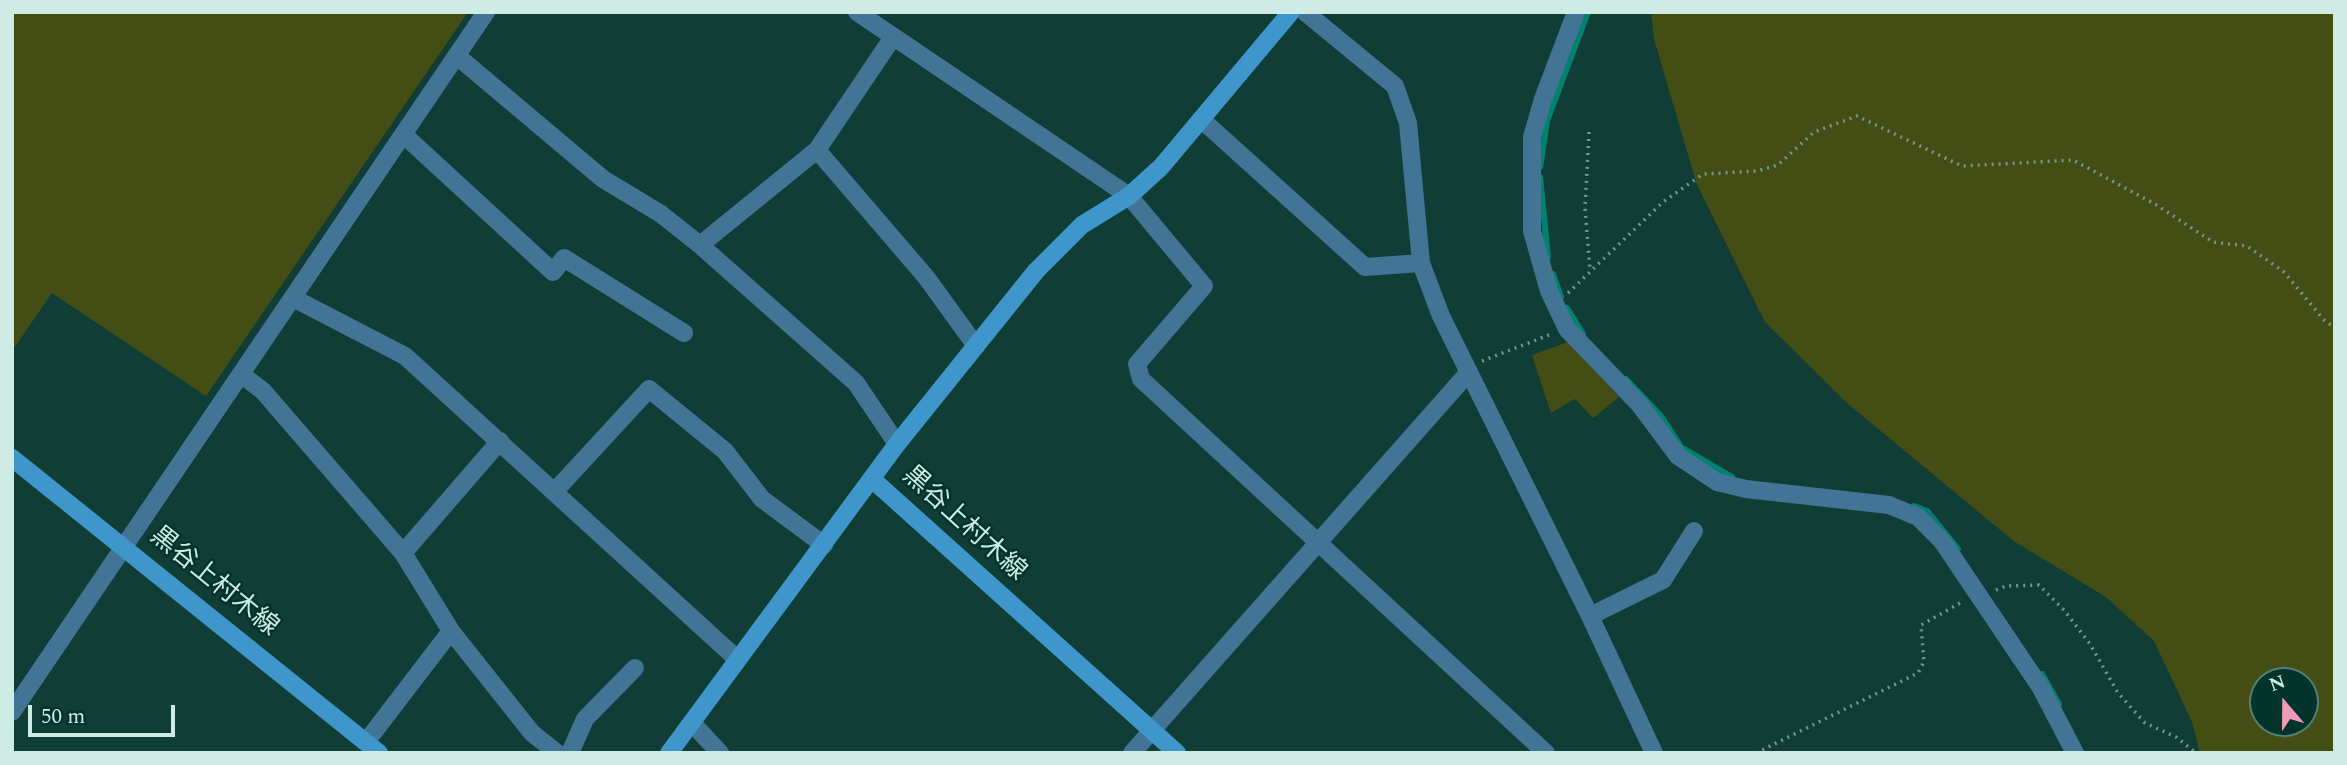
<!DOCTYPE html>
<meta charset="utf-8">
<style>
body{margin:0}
#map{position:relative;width:2347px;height:765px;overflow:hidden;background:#103e36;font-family:Spectral,serif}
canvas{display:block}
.frame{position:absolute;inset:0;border:14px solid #ceece4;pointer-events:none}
.north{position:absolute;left:2249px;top:667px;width:70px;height:70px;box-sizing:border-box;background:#02342c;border:2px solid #547e76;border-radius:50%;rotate:340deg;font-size:19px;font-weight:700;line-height:28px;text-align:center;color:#ceece4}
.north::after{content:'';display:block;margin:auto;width:24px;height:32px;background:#f09ab7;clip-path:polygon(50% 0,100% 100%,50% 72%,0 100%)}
.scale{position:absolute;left:28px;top:705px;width:147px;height:32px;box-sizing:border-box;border:4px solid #ceece4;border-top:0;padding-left:9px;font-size:21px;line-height:24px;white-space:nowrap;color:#ceece4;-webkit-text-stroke:5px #02342c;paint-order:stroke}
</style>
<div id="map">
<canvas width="2347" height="765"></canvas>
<div class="frame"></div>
<div class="north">N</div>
<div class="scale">50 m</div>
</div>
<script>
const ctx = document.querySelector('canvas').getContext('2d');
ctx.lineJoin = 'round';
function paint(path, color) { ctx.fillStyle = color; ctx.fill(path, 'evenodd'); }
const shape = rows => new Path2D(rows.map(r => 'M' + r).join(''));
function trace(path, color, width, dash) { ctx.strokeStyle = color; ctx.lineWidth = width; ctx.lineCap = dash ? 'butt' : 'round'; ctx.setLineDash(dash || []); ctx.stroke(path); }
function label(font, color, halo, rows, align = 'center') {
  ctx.font = font + ' Spectral,"Noto Sans JP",serif'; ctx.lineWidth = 5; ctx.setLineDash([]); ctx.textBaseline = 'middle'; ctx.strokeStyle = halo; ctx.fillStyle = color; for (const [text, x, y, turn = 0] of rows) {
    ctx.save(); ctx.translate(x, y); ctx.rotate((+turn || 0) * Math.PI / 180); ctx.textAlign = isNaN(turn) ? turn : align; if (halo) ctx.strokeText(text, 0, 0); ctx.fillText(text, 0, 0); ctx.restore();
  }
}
const green = shape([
 [12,12,468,12,206,396,52,293,12,351],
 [1651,12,2335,12,2335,753,2200,753,2192,722,2154,641,2106,597,2015,542,1848,404,1765,322,1697,185,1654,39],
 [2263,681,2305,681,2305,723,2263,723],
 [1568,342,1619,397,1593,418,1575,399,1551,413,1532,355]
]);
const stream = shape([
 [1540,167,1547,121,1588,12],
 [1540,177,1548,257],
 [1553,274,1561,297],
 [1567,308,1583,334],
 [1626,379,1661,416,1681,447,1732,477],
 [1914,506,1927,511,1958,549],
 [2042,674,2059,704]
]);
const path = shape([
 [1589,132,1585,208,1590,270],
 [1568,293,1663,202,1703,174,1757,171,1778,165,1814,132,1857,116,1962,166,2073,160,2155,204,2213,242,2247,246,2284,272,2324,320,2335,328],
 [1482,361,1549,335],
 [1996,590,2006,586,2039,585,2064,610,2090,644,2118,693,2145,723,2176,737,2196,753],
 [1756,753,1918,673,1924,662,1921,625,1962,602]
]);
const street = shape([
 [857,12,1129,196,1204,286,1137,364,1141,379,1546,753],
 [1305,12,1395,86,1408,123,1421,263,1441,316,1590,616,1654,753],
 [1576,12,1543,99,1532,137,1532,231,1549,291,1567,329,1640,405,1678,456,1717,482,1746,489,1889,505,1918,517,1942,541,2041,688,2075,753],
 [457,56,603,179,661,214,700,245,856,383,897,444],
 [1201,119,1365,267,1421,263],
 [404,135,553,272,564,258,684,333],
 [817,150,926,277,976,346],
 [700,245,817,150,893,37],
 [295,299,405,356,737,659],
 [242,375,263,391,403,553,500,441],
 [555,491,649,389,725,451,762,499,824,545],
 [1590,616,1663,580,1694,531],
 [451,631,532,733,557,753],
 [12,712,486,12],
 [692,723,720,753],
 [366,742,451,631,403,553],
 [570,753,585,719,635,668],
 [1132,753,1469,372]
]);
const secondary = shape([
 [12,458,379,753],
 [873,480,1177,753],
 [669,753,897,444,1036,271,1082,225,1129,196,1161,167,1291,12]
]);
const streetNames = [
 ["黒谷上村木線",963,525,42],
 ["黒谷上村木線",213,583,39]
];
paint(green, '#444d13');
trace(stream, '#008270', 6);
trace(path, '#729890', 3.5, [2, 5]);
trace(street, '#417495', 18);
trace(secondary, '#3f96ca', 18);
label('26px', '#ceece4', '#02342c', streetNames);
</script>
